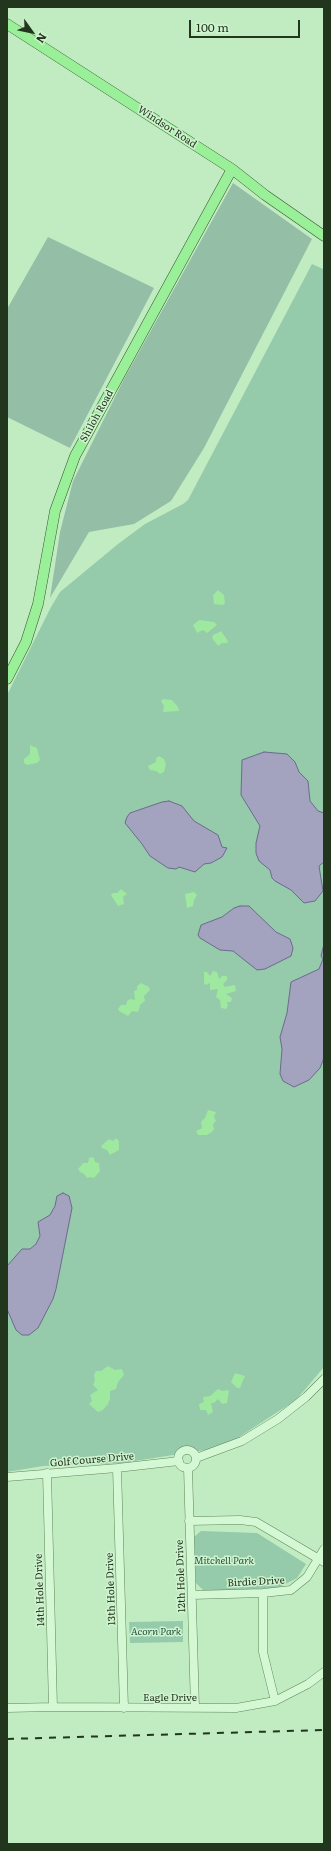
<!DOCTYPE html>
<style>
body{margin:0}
#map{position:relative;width:331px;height:1851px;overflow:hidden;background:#c1ecc1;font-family:Literata,serif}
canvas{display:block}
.frame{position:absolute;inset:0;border:8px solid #22351d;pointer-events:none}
.north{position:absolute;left:12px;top:12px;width:40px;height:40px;-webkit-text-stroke:3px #d0f4d0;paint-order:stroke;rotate:123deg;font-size:11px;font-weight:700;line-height:16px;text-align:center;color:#22351d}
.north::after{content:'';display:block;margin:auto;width:14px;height:18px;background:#22351d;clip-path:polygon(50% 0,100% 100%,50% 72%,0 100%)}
.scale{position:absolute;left:189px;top:20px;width:111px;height:18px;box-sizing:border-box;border:2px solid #22351d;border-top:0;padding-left:5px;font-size:12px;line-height:14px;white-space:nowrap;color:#22351d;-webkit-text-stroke:3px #d0f4d0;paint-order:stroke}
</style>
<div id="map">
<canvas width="331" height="1851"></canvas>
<div class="frame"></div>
<div class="north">N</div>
<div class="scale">100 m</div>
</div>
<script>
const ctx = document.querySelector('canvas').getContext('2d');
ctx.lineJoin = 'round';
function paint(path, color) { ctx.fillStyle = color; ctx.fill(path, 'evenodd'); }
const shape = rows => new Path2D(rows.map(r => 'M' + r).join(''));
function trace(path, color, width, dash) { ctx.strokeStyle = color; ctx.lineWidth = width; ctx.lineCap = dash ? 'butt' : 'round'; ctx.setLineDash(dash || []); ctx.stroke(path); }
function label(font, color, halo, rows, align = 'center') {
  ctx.font = font + ' Literata,serif'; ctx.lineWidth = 3; ctx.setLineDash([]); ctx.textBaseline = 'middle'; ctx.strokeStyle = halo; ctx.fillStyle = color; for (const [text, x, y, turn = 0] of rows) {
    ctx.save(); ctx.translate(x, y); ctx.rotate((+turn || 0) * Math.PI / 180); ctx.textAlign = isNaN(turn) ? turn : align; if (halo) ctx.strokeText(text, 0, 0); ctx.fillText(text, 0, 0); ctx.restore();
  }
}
const green = shape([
 [312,264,323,269,324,267,324,1367,296,1400,236,1439,211,1449,122,1463,43,1466,7,1472,7,695,51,607,60,592,118,544,145,524,183,504,188,500],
 [201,1531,257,1533,306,1564,297,1578,278,1588,204,1591,196,1583,194,1537],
 [183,1621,183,1642,130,1643,129,1622]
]);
const sand = shape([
 [218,590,224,595,225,603,223,605,214,604,213,595],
 [199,620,214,622,217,625,207,633,203,630,197,633,193,625],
 [221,631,228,641,227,643,222,643,218,646,212,638,213,635],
 [163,699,172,700,178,707,179,711,163,712,164,706,161,701],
 [30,745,37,748,40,760,37,763,27,765,24,763,24,759,30,754],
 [159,756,164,759,166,764,164,772,160,774,156,771,150,770,148,766,156,762,156,758],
 [121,889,127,894,123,897,124,904,118,906,111,895,113,893,117,893],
 [194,892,197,895,194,900,193,906,187,908,185,894],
 [213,971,217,972,219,979,222,976,227,976,227,980,223,984,225,987,235,985,236,991,226,994,232,998,231,1002,227,1002,228,1006,226,1009,221,1008,220,1000,216,997,218,989,210,990,210,983,206,985,204,983,204,972,207,972,210,976],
 [141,983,149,987,150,990,144,996,145,1001,140,1005,139,1010,137,1012,132,1011,128,1016,119,1011,118,1009,121,1005,126,1005,127,1001,130,999,135,1000,134,991,137,990,137,986],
 [208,1110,216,1112,214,1117,216,1121,213,1124,214,1129,212,1132,207,1135,198,1135,196,1131,202,1128,201,1122,205,1118],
 [116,1138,119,1141,119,1150,110,1155,107,1150,102,1148,101,1146,109,1139,113,1141],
 [92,1157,94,1158,95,1162,99,1163,100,1171,94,1178,90,1177,87,1178,84,1174,80,1172,78,1169,83,1163,88,1163,89,1158],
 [108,1366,115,1370,122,1369,124,1375,118,1382,116,1389,110,1391,110,1399,108,1404,103,1410,98,1412,89,1404,92,1401,90,1395,98,1390,93,1385,95,1380,94,1375,96,1371,101,1371],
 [235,1373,245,1376,240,1388,237,1388,231,1382],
 [218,1389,223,1391,227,1390,229,1391,227,1403,222,1404,218,1399,214,1403,211,1403,213,1412,208,1415,206,1410,200,1410,199,1404,204,1402,203,1397,210,1396]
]);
const cemetery = shape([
 [233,183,312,239,204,448,171,501,134,524,89,532,50,598,60,532,73,481,124,379],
 [48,237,154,288,70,448,7,417,7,309]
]);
const water = shape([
 [264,752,287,754,295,762,299,772,308,781,310,801,318,811,324,813,324,862,319,866,323,891,315,901,304,903,291,890,275,881,272,878,270,870,259,861,256,853,256,843,260,826,241,795,242,760,264,752],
 [169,801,182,806,194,821,218,835,222,847,227,848,222,857,211,863,204,864,195,872,179,867,176,869,168,868,150,856,142,844,125,823,127,817,130,813,162,802,169,801],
 [240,906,249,906,276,932,290,939,293,948,291,956,265,969,257,970,233,951,220,950,200,938,198,935,201,925,222,917,234,908,240,906],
 [324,944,324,1058,320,1068,309,1080,294,1087,283,1081,280,1074,282,1049,280,1037,287,1013,291,982,319,969,323,959,321,956,324,944],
 [63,1193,69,1196,72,1208,56,1289,53,1299,38,1328,29,1335,22,1335,16,1330,7,1309,7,1266,22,1249,30,1249,36,1244,40,1236,38,1222,50,1215,55,1206,57,1196,63,1193]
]);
const minor = shape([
 '178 1459a9 9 0 1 1 18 0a9 9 0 1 1-18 0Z',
 [196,1458,242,1441,278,1419,306,1397,324,1379],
 [117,1468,124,1708],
 [188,1468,195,1708],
 [47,1473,53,1707],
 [7,1477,117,1468,179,1461],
 [189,1521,240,1520,256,1522,324,1562],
 [263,1593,263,1652,275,1701],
 [192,1595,263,1593,291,1590,307,1577,324,1549],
 [7,1708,53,1707,236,1708,275,1701,308,1684,324,1672]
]);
const major = shape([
 [7,24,232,169,265,195,324,236],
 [7,679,26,642,38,604,55,511,75,456,232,169]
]);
const rail = shape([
 [7,1739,324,1730]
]);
const streetNames = [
 ["Windsor Road",167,127,33],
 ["Shiloh Road",97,416,-61],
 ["Golf Course Drive",92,1460,-5],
 ["12th Hole Drive",181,1576,-92],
 ["Birdie Drive",256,1582,-3],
 ["13th Hole Drive",111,1589,-92],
 ["14th Hole Drive",40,1590,-92],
 ["Eagle Drive",170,1698]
];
const parkNames = [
 ["Mitchell Park",224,1561],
 ["Acorn Park",156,1632]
];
paint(green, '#95caab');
paint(sand, '#9ee8a0');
paint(cemetery, '#94bfa6');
paint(water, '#a3a3bf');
trace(water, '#6c6b8c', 1);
trace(minor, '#618559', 9);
trace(major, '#36532d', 11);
trace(minor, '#d4f8d3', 8);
trace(major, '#9aef99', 10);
trace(rail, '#22351d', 2, [7, 7]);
label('10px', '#22351d', '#d0f4d0', streetNames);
label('italic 10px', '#24513d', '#d0f4d0', parkNames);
</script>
